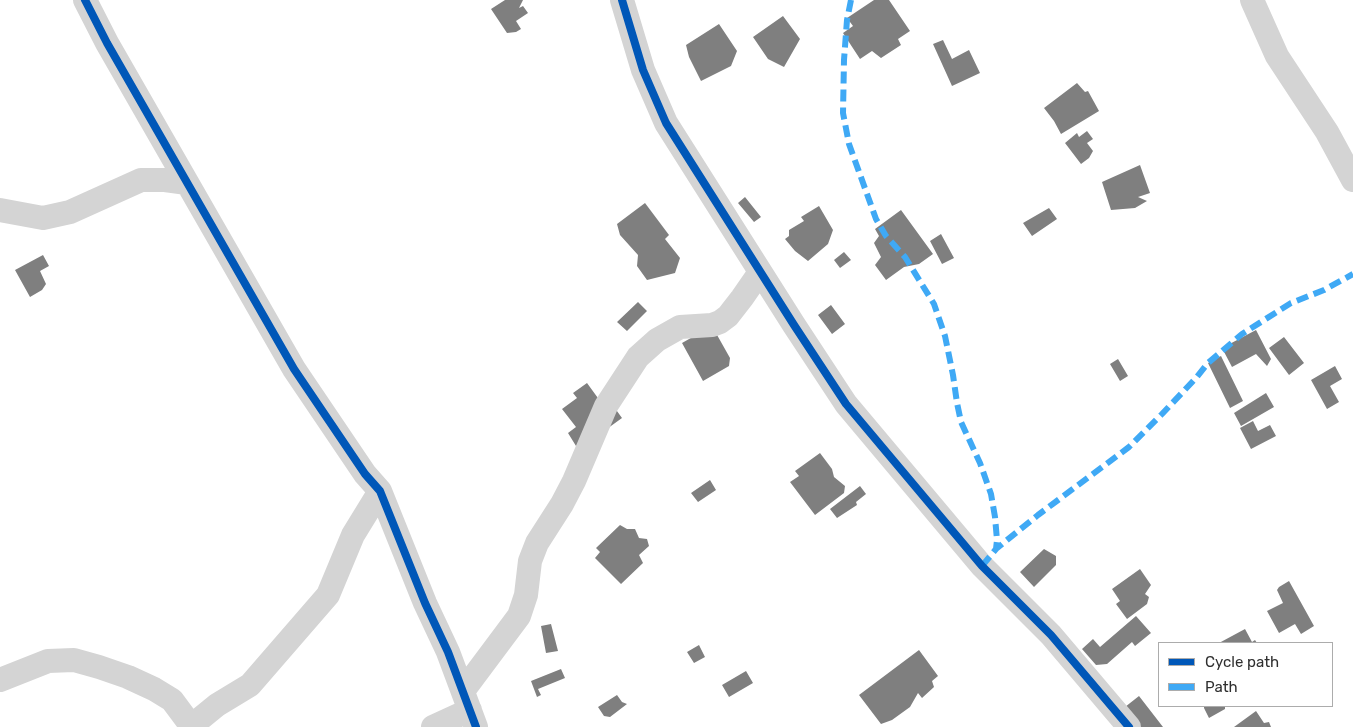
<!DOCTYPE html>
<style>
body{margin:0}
#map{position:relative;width:1353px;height:727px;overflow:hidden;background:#fff;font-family:Rubik,sans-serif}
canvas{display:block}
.legend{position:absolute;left:1158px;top:642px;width:175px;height:65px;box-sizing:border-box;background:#fff;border:1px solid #acacac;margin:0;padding:6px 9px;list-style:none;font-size:15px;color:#2f2f2f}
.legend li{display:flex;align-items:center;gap:10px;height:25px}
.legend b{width:25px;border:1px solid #acacac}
</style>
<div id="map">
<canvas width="1353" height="727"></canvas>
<ul class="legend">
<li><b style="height:6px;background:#0057b8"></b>Cycle path</li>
<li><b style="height:6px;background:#3fa9f5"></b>Path</li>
</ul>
</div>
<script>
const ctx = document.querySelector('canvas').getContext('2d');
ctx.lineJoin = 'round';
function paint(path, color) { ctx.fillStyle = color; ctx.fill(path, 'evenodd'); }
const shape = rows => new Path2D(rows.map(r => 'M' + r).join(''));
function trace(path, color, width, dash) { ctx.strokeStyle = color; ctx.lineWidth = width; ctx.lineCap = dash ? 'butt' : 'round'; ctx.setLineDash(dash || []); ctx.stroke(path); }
const building = shape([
 [505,0,523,0,519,8,523,6,528,13,516,21,521,29,516,32,507,33,491,9],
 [874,0,889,0,910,31,898,39,901,45,881,58,872,51,860,59,843,33,853,26,847,18],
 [783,16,800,39,784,67,768,59,753,37],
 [719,24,737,51,731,66,701,81,689,57,686,45],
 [943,40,952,59,969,50,980,73,952,86,933,44],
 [1077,83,1085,92,1088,91,1099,111,1061,134,1054,121,1044,108],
 [1087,131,1093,139,1087,143,1093,151,1089,158,1081,164,1065,143,1077,133,1079,137],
 [1140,165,1150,193,1138,197,1147,201,1135,208,1111,210,1102,182],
 [745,197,761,217,754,222,738,203],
 [645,203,669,235,665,239,680,258,675,273,647,280,637,266,638,255,620,235,617,224],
 [819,206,833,230,828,244,808,261,795,251,785,239,789,236,789,230,804,221,801,217],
 [1049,208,1057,219,1032,236,1023,223],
 [901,210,933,254,919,264,904,267,886,280,875,265,881,257,874,243,879,236,875,229],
 [941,234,954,258,942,264,930,241],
 [844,252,851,260,840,268,834,260],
 [43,255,49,266,40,271,46,284,42,290,30,297,15,270],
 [638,302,647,311,627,331,617,322],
 [831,305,845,324,832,334,818,315],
 [712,326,730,358,729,366,703,381,682,343],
 [1256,330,1271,359,1267,366,1256,354,1232,367,1222,348],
 [1284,337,1304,363,1289,375,1269,348],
 [1221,356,1243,401,1230,408,1208,363],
 [1118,359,1128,376,1120,381,1110,364],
 [1335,366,1342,379,1330,386,1339,402,1327,409,1311,380],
 [587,383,603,405,609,400,622,418,604,431,576,446,568,433,576,427,562,409,577,398,573,393],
 [1266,393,1274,407,1241,426,1234,413],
 [1253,421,1258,431,1270,425,1276,436,1251,449,1240,428],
 [820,453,832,469,834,477,845,486,844,493,815,515,790,482,799,476,795,471],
 [710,480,716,490,698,502,691,493],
 [860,486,866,494,856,502,857,505,837,518,830,509],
 [620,525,627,529,635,529,639,538,647,539,649,546,639,555,643,563,621,584,595,558,600,552,596,548],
 [1044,549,1056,556,1056,565,1034,587,1020,572],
 [1140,569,1151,585,1145,594,1149,597,1147,604,1127,619,1116,604,1120,601,1112,589],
 [1289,581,1314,626,1301,634,1295,624,1279,633,1267,611,1283,603,1277,590,1279,587],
 [1136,616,1151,633,1135,646,1132,642,1107,664,1096,665,1082,649,1093,639,1100,647],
 [551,624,558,651,546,653,541,626],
 [1245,629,1252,642,1255,640,1257,643,1219,643],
 [699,645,705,657,694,663,687,652],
 [919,650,938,676,932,681,934,687,922,698,918,693,910,707,892,720,881,724,859,695],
 [561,669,565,678,538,689,541,695,537,697,531,681],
 [746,671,753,683,729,697,722,685],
 [617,695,622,702,627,704,610,717,604,716,598,707],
 [1139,696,1163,727,1140,727,1125,707],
 [1204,706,1225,706,1225,709,1209,718,1204,708],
 [1256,711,1264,723,1269,722,1271,727,1234,727]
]);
const street = shape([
 [85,0,107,43,294,369,365,474,380,491,425,603,448,652,476,727],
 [622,0,643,70,666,123,794,325,846,404,982,566,1051,635,1129,727],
 [1252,0,1277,56,1327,132,1353,180],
 [0,210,43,218,70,212,141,180,165,180,187,183],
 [0,680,48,661,74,660,99,667,128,677,154,689,172,700,192,727],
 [463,691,519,616,526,595,530,561,537,543,562,504,574,481,606,406,638,357,657,340,680,327,712,325,720,322,728,316,742,298,760,272],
 [190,727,217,705,250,685,328,595,353,535,380,491],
 [433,727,470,710]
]);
const quiet = shape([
 [851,0,847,20,844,60,843,113,849,144,876,219,886,236,905,257,934,304,945,336,953,375,957,403,961,422,980,463,991,494,995,517,997,540,996,549],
 [982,566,996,549,1038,515,1129,447,1162,414,1196,378,1208,363,1242,334,1291,303,1324,290,1353,274]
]);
const cycleway = shape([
 [85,0,107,43,294,369,365,474,380,491,425,603,448,652,476,727],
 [622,0,643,70,666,123,794,325,846,404,982,566,1051,635,1129,727]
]);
paint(building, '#7f7f7f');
trace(street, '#d4d4d4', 24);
trace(quiet, '#3fa9f5', 6, [12, 6]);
trace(cycleway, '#0057b8', 8);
</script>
